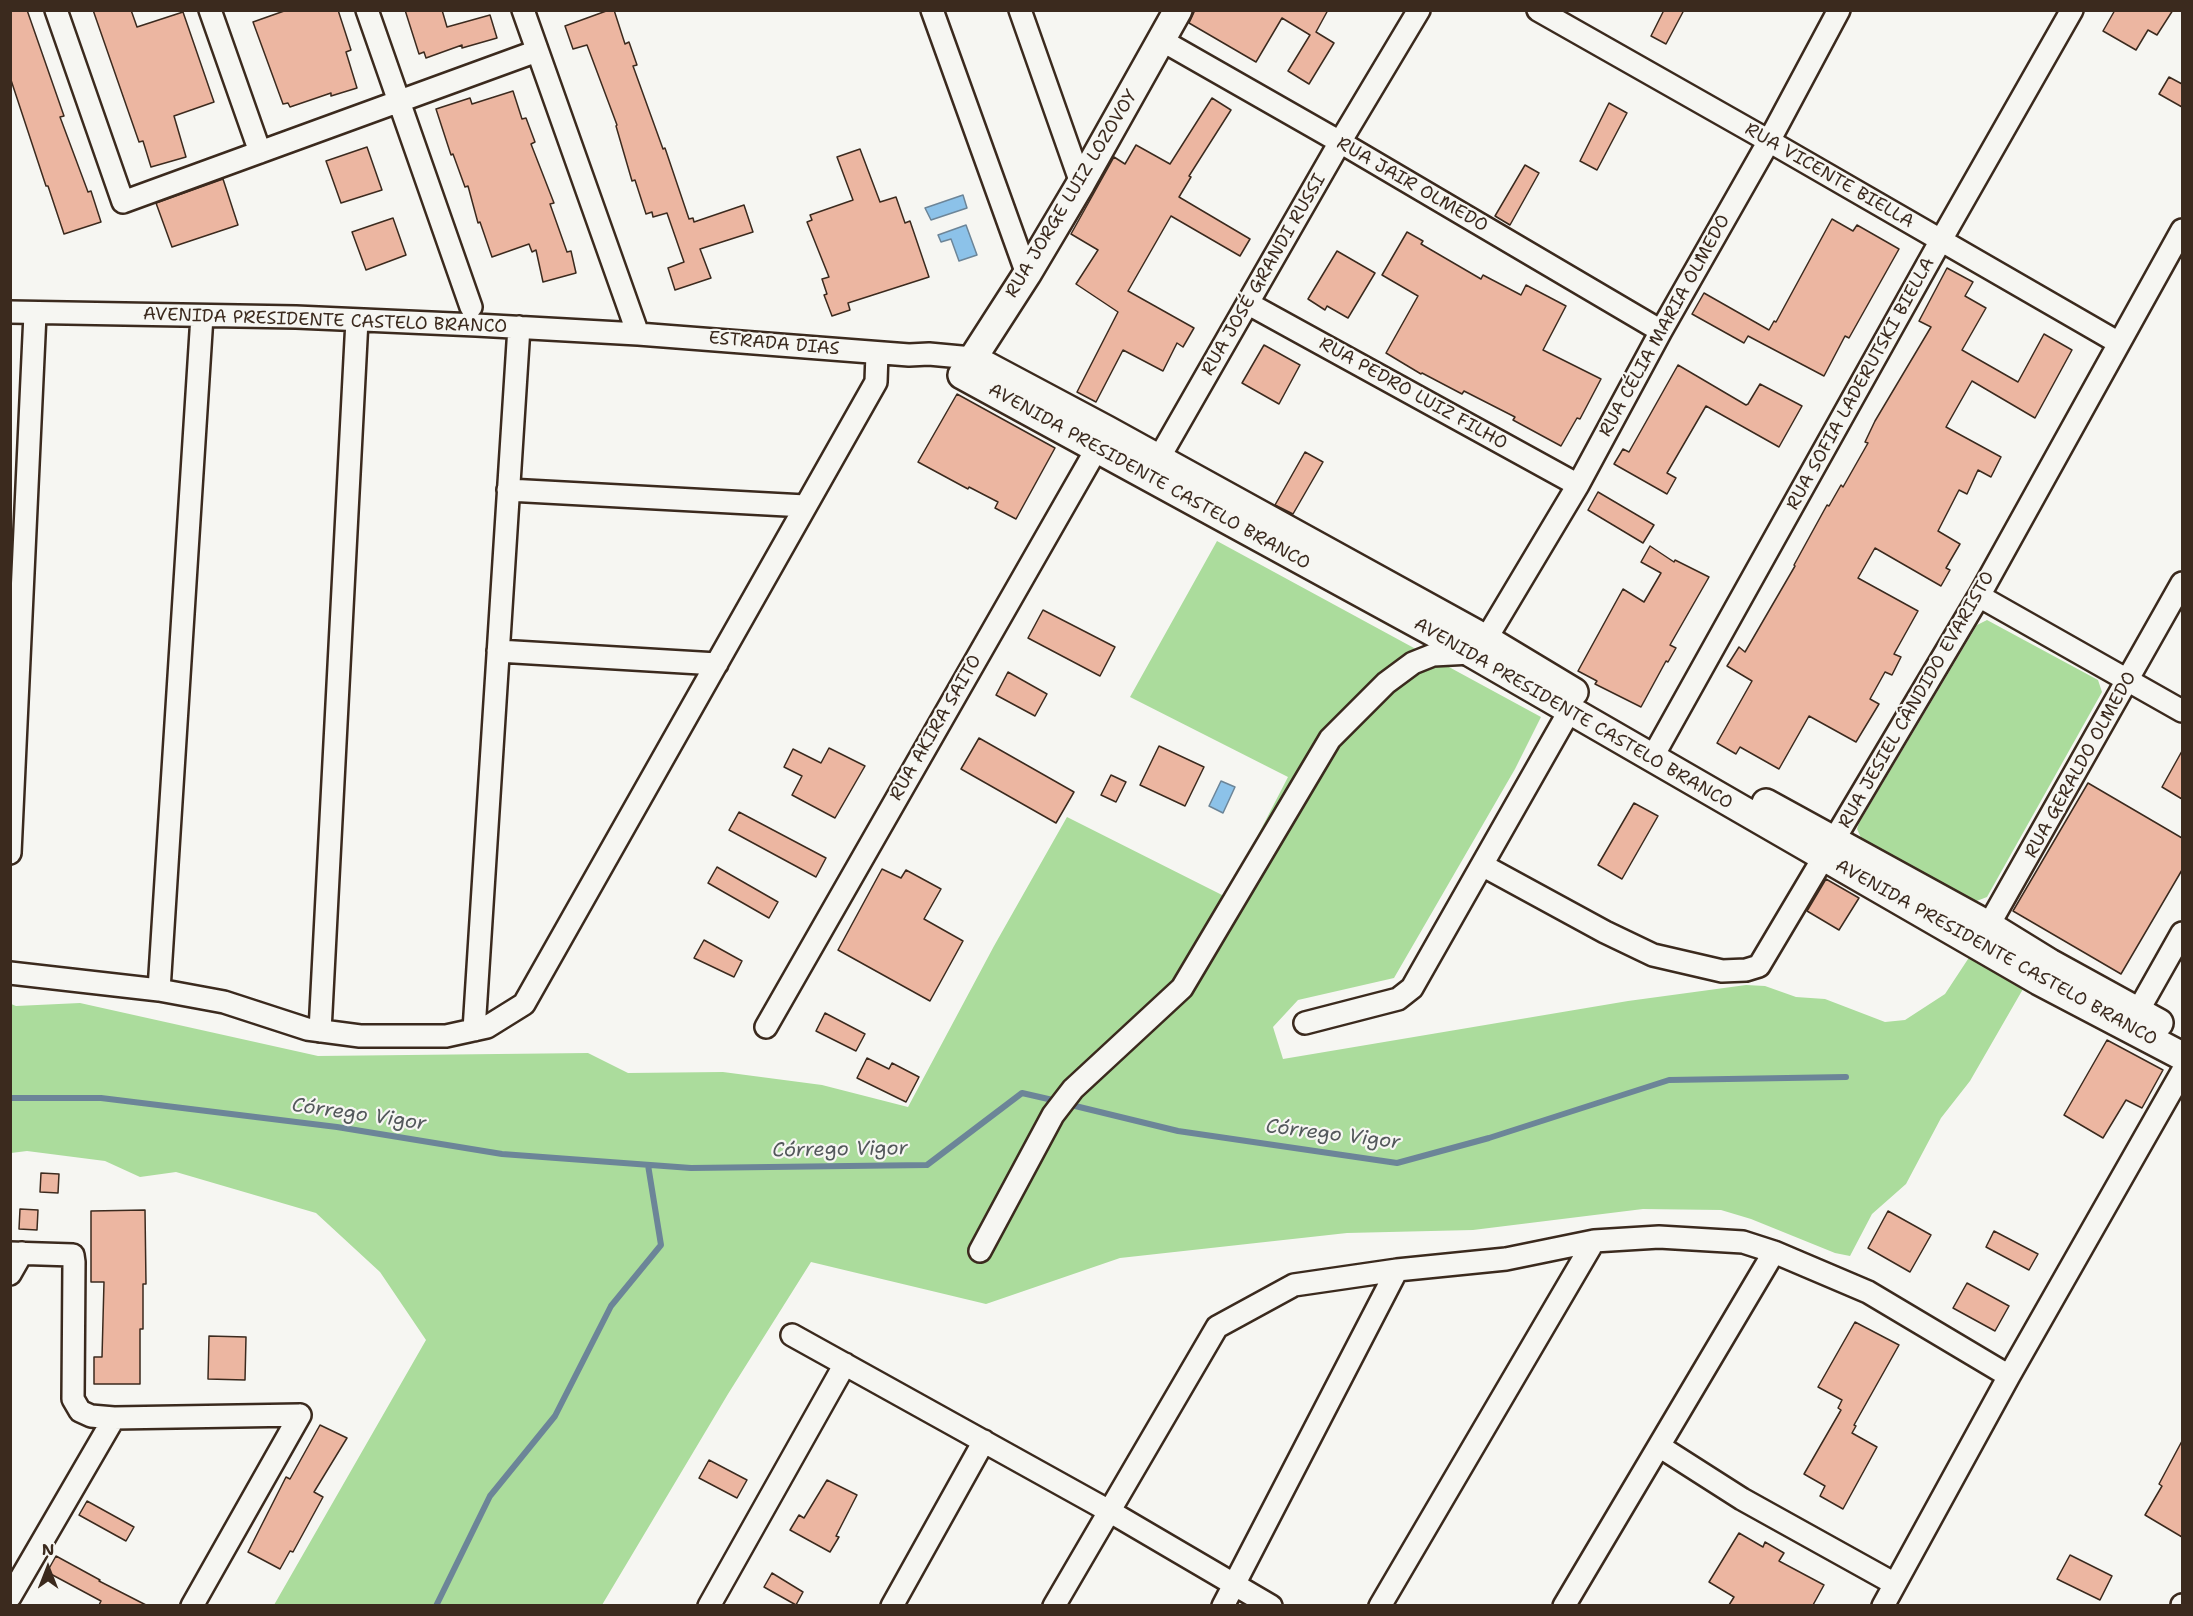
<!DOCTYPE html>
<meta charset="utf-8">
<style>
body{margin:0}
#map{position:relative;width:2193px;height:1616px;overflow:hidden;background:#f6f6f2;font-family:"Shantell Sans",sans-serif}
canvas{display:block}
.frame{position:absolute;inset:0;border:12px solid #3b2a1e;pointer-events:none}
.north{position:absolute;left:18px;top:1538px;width:60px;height:60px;-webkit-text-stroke:4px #f6f6f2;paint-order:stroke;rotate:0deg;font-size:16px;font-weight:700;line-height:24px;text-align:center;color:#3b2a1e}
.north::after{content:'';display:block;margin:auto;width:21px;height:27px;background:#3b2a1e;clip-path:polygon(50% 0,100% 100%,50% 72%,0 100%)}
</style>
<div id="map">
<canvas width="2193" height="1616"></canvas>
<div class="frame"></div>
<div class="north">N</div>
</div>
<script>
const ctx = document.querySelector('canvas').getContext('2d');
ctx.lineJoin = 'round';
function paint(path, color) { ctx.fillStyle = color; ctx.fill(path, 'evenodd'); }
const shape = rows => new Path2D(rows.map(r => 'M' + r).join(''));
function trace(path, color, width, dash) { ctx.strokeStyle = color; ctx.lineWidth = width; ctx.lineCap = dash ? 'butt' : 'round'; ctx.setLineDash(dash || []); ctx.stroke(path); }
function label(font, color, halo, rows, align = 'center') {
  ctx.font = font + ' "Shantell Sans",sans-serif'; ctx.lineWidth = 4.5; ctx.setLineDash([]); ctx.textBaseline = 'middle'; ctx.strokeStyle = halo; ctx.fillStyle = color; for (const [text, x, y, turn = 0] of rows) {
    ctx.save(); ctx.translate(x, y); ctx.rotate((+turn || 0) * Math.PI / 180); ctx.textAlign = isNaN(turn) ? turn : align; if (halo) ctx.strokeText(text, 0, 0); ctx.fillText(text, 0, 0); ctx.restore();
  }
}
const green = shape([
 [1217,541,1541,717,1515,769,1394,978,1298,1000,1273,1027,1283,1059,1628,1001,1746,985,1765,986,1796,997,1825,999,1885,1022,1905,1020,1945,994,1970,956,2023,989,1970,1081,1941,1118,1906,1184,1872,1214,1850,1256,1835,1253,1751,1219,1721,1210,1643,1209,1473,1230,1347,1233,1120,1258,986,1304,811,1262,728,1394,602,1605,274,1605,426,1340,380,1272,316,1213,176,1172,140,1177,105,1161,27,1151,11,1153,11,1004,16,1006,80,1003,318,1056,588,1053,628,1073,723,1072,822,1085,908,1107,994,946,1067,817,1226,897,1288,777,1130,697],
 [1987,620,2098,680,2102,692,1987,897,1974,902,1863,842,1857,829,1859,823,1977,625]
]);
const water = shape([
 [963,195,967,208,931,220,925,208,963,195],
 [966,225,977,255,959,261,951,239,941,242,938,235,966,225],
 [1221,781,1235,787,1223,813,1209,806,1221,781]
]);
const stream = shape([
 [10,1098,101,1098,337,1127,502,1154,691,1168,927,1165,1022,1093,1057,1101],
 [1067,1104,1178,1131,1397,1163,1489,1138,1669,1080,1846,1077],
 [436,1606,490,1496,555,1416,611,1306,661,1245,648,1165]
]);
const building = shape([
 [10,10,27,10,64,116,60,117,88,192,91,191,101,222,64,234,48,186,46,186,10,77,10,10],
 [93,10,131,10,137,27,183,12,214,102,174,116,186,157,151,167,143,141,139,142,93,10],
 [287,10,338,10,351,50,346,52,357,88,331,96,331,93,290,107,288,103,283,104,253,22,287,10],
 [405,10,442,10,447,27,490,15,497,38,462,48,462,45,426,58,424,52,419,54,405,10],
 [609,10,614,10,625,44,629,42,637,65,633,66,663,149,665,148,689,219,693,218,694,222,744,205,753,232,700,249,711,278,675,290,668,268,684,262,667,213,653,217,652,212,646,214,635,180,632,181,616,126,617,125,587,45,573,49,565,26,609,10],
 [1195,10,1328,10,1316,32,1334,43,1309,84,1288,71,1310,35,1282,18,1256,62,1189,23,1195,10],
 [1664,10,1684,10,1666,44,1651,36,1664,10],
 [2115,10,2173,10,2157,35,2148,30,2136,50,2103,31,2115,10],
 [2169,77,2182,84,2182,107,2159,94,2169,77],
 [513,91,522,119,526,118,535,142,531,144,554,203,550,204,567,252,571,251,576,273,543,282,536,250,532,252,529,244,492,257,480,222,478,223,468,186,465,187,453,154,451,155,436,109,470,98,472,104,513,91],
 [1212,98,1231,110,1189,176,1191,177,1179,197,1250,239,1240,256,1171,216,1128,291,1194,328,1183,347,1177,343,1163,371,1123,350,1096,402,1077,392,1118,312,1076,284,1098,250,1071,234,1114,157,1125,164,1136,145,1170,164,1212,98],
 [1609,103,1627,113,1597,170,1580,161,1609,103],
 [367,147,382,190,341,203,326,161,367,147],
 [860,149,880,202,896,197,905,223,910,221,929,277,848,303,850,310,832,316,824,295,827,294,822,279,829,277,807,222,812,220,810,215,853,200,837,157,860,149],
 [1525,165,1539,173,1510,225,1495,216,1525,165],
 [223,179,238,225,172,247,156,203,223,179],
 [393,218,406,255,366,270,352,232,393,218],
 [1832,219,1853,231,1857,225,1899,249,1849,338,1845,336,1824,376,1748,336,1744,343,1692,314,1704,293,1769,330,1774,321,1776,322,1832,219],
 [1407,232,1423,241,1421,244,1481,279,1483,275,1521,295,1526,285,1566,306,1543,350,1601,379,1580,419,1577,418,1561,446,1513,420,1515,417,1464,391,1462,394,1422,373,1421,374,1386,353,1418,296,1382,275,1407,232],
 [1337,251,1375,273,1348,318,1327,306,1325,310,1308,299,1337,251],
 [1947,268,1973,282,1965,296,1986,308,1962,350,2018,382,2044,334,2072,350,2035,418,1972,381,1946,427,2001,457,1991,477,1978,470,1967,494,1959,490,1938,531,1960,544,1946,568,1950,570,1941,586,1875,548,1858,578,1918,611,1894,654,1901,657,1892,675,1885,672,1870,699,1879,704,1856,742,1809,716,1779,769,1740,747,1736,754,1717,743,1752,681,1727,666,1739,647,1745,652,1795,566,1794,565,1827,505,1829,506,1841,485,1843,487,1868,443,1865,442,1875,421,1931,327,1919,321,1947,268],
 [1264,345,1300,365,1279,404,1242,383,1264,345],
 [1678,365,1746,405,1748,404,1760,384,1802,406,1779,447,1706,406,1667,473,1676,478,1667,494,1614,464,1623,449,1629,452,1678,365],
 [957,394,1055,448,1016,519,995,508,998,502,969,487,968,489,918,462,957,394],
 [1305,452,1323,462,1293,514,1275,505,1305,452],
 [1598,492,1654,525,1643,543,1588,510,1598,492],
 [1650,546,1674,562,1675,560,1709,577,1670,645,1676,648,1668,662,1666,661,1641,707,1595,684,1597,681,1578,671,1623,589,1644,602,1661,573,1641,562,1650,546],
 [1043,610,1115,647,1100,676,1028,638,1043,610],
 [1008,672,1047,694,1035,716,996,695,1008,672],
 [979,738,1074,792,1056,823,961,769,979,738],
 [1159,746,1204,767,1185,806,1140,785,1159,746],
 [829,748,865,766,835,818,792,795,802,776,784,767,793,749,821,763,829,748],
 [2182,751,2182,799,2162,787,2182,751],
 [1111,775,1126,782,1116,802,1101,795,1111,775],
 [2088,783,2182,838,2182,870,2121,974,2013,911,2088,783],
 [1634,803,1658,816,1622,879,1598,865,1634,803],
 [739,812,826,858,816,877,729,830,739,812],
 [717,867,778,902,769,918,708,883,717,867],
 [882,869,901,878,906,870,941,889,924,919,963,941,930,1001,838,950,882,869],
 [1826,879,1859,898,1839,930,1807,911,1826,879],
 [704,940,742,961,734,977,694,958,704,940],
 [825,1013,865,1034,856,1051,816,1031,825,1013],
 [2107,1040,2163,1070,2142,1108,2126,1100,2103,1138,2064,1115,2107,1040],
 [867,1058,889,1069,892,1063,919,1077,906,1102,857,1078,867,1058],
 [41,1173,59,1174,58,1193,40,1192,41,1173],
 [20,1209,38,1210,37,1230,19,1229,20,1209],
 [145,1210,146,1284,143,1284,143,1329,140,1329,140,1384,94,1384,94,1357,102,1357,104,1282,91,1282,91,1211,145,1210],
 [1888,1211,1931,1235,1910,1272,1868,1248,1888,1211],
 [1994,1231,2038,1254,2029,1270,1986,1247,1994,1231],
 [1967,1283,2009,1306,1995,1331,1953,1308,1967,1283],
 [1855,1322,1899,1345,1854,1425,1856,1426,1852,1433,1877,1447,1843,1509,1820,1496,1825,1486,1804,1474,1841,1410,1838,1408,1842,1400,1818,1387,1855,1322],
 [209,1336,246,1337,245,1380,208,1379,209,1336],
 [320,1425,347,1438,314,1492,323,1497,293,1552,290,1551,280,1569,248,1552,286,1477,290,1479,320,1425],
 [2182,1441,2182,1537,2145,1515,2162,1486,2159,1484,2182,1441],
 [709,1460,747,1480,737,1498,699,1478,709,1460],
 [827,1480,857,1495,836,1536,839,1537,830,1552,790,1530,799,1515,804,1518,827,1480],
 [87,1501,134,1527,126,1541,79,1515,87,1501],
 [1739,1533,1763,1547,1765,1542,1784,1553,1779,1561,1824,1585,1813,1605,1729,1605,1734,1597,1709,1582,1739,1533],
 [2070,1555,2112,1576,2100,1600,2057,1579,2070,1555],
 [56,1556,100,1580,99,1581,146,1605,99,1605,101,1601,47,1572,56,1556],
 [772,1573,803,1592,796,1605,764,1587,772,1573]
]);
const minor = shape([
 [56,10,123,202,537,51],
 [210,10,260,152],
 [367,10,471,307],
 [523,10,638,334],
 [932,10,1027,274],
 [1020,10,1081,183],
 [1538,10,1769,141,2119,343],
 [1163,41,1340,142,1661,331],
 [1249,304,1578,485],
 [10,312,296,317,476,325,638,334,909,355,929,354,972,358],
 [1151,472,1340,142,1419,10],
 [508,490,805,506],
 [1979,596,2182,711],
 [498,651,717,664],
 [1652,758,1941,240,2072,10],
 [10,853,35,314],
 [1482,865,1605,932,1653,955,1722,971,1746,970,1759,966,1979,596,2182,230],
 [1982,937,2182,583],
 [10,973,159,990,224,1002,307,1029,360,1036,446,1036,487,1027,524,1004,876,382,877,353],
 [159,990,202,316],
 [2138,1011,2182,933],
 [1305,1023,1398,999,1412,988,1570,710],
 [766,1027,1104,436],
 [474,1030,519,327],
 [320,1031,357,320],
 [980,1251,1053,1115,1073,1089,1182,988,1330,739,1386,683,1413,663,1433,655,1471,653,1486,639,1578,485,1661,331,1769,141,1839,10],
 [10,1253,73,1255,74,1262,73,1399,80,1411,91,1416,114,1418,300,1415],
 [10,1274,22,1253],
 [792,1335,1109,1511,1271,1606],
 [1659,1446,1742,1499,1895,1584],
 [10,1597,114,1418],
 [192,1606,300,1415],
 [709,1606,845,1364],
 [892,1606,984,1441],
 [1054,1606,1217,1327,1294,1285,1397,1270,1506,1259,1594,1241,1659,1237,1743,1242,1774,1252,1868,1292,2009,1376],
 [1223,1606,1397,1270],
 [1380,1606,1594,1241],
 [1564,1606,1774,1252],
 [1883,1606,2009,1376,2182,1072],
 [2182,1606,2182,1605]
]);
const tertiary = shape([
 [1178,10,1081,183,1027,274,962,375,1471,653,2039,981,2182,1056],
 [972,358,1107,430,1486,639,1574,692],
 [1766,803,1990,926,2050,963,2159,1023]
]);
const streetNames = [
 ["RUA VICENTE BIELLA",1829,176,30],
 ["RUA JAIR OLMEDO",1412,185,30],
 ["RUA JORGE LUIZ LOZOVOY",1072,194,-59],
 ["RUA JOSÉ GRANDI RUSSI",1264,275,-60],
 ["AVENIDA PRESIDENTE CASTELO BRANCO",325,321,2],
 ["RUA CÉLIA MARIA OLMEDO",1665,326,-61],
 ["ESTRADA DIAS",774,344,5],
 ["RUA SOFIA LADERUTSKI BIELLA",1861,384,-61],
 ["RUA PEDRO LUIZ FILHO",1413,394,29],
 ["AVENIDA PRESIDENTE CASTELO BRANCO",1149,477,29],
 ["RUA JESIEL CÂNDIDO EVARISTO",1917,700,-60],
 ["AVENIDA PRESIDENTE CASTELO BRANCO",1573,714,30],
 ["RUA AKIRA SAITO",936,728,-60],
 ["RUA GERALDO OLMEDO",2081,765,-61],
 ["AVENIDA PRESIDENTE CASTELO BRANCO",1996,953,29]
];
const waterNames = [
 ["Córrego Vigor",359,1115,8],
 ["Córrego Vigor",1333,1135,7],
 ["Córrego Vigor",840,1150,-1]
];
paint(green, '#abdc9c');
paint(water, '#8cc2e9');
trace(water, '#6c8598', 1.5);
trace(stream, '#6c8598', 6);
paint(building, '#ecb6a1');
trace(building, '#3b2a1e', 1.5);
trace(minor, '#3b2a1e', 26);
trace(tertiary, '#3b2a1e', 32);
trace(minor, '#f6f6f2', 21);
trace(tertiary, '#f6f6f2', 27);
label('18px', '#3b2a1e', '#f6f6f2', streetNames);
label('italic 20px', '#53585b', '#f6f6f2', waterNames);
</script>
